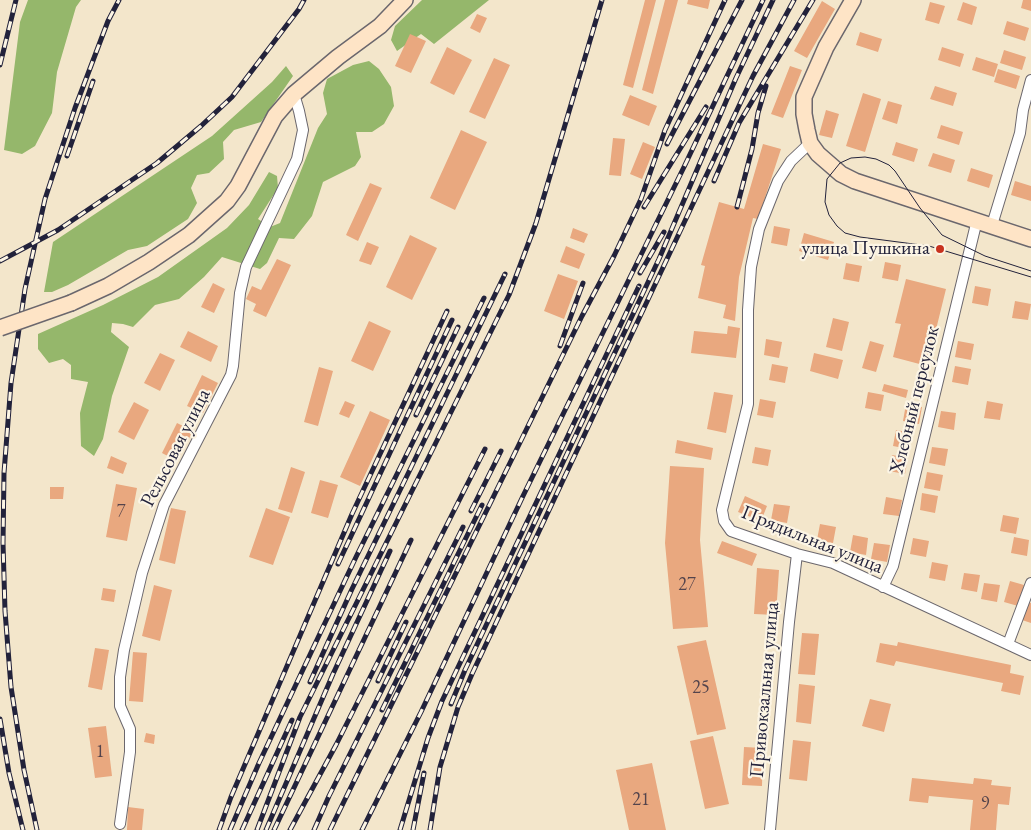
<!DOCTYPE html>
<meta charset="utf-8">
<style>
body{margin:0}
canvas{display:block;background:#f3e6cb}
</style>
<canvas width="1031" height="830"></canvas>
<script>
const ctx = document.querySelector('canvas').getContext('2d');
ctx.lineJoin = 'round';
function paint(path, color) { ctx.fillStyle = color; ctx.fill(path, 'evenodd'); }
const shape = rows => new Path2D(rows.map(r => 'M' + r).join(''));
function trace(path, color, width, dash) { ctx.strokeStyle = color; ctx.lineWidth = width; ctx.lineCap = dash ? 'butt' : 'round'; ctx.setLineDash(dash || []); ctx.stroke(path); }
function label(font, color, halo, rows, align = 'center') {
  ctx.font = font + ' "EB Garamond",serif'; ctx.lineWidth = 4.5; ctx.setLineDash([]); ctx.textBaseline = 'middle'; ctx.strokeStyle = halo; ctx.fillStyle = color; for (const [text, x, y, turn = 0] of rows) {
    ctx.save(); ctx.translate(x, y); ctx.rotate((+turn || 0) * Math.PI / 180); ctx.textAlign = isNaN(turn) ? turn : align; if (halo) ctx.strokeText(text, 0, 0); ctx.fillText(text, 0, 0); ctx.restore();
  }
}
const forest = shape([
 [28,0,81,0,76,7,57,72,52,113,35,146,22,154,4,150,20,22],
 [422,0,489,0,434,44,421,34,397,51,391,40,395,26],
 [369,61,379,69,391,87,394,106,384,124,372,132,356,132,361,157,355,166,323,182,312,216,294,239,279,238,267,263,260,269,222,257,204,277,179,299,155,305,133,327,123,324,112,323,111,332,129,347,112,396,103,439,94,456,81,446,80,413,88,382,71,379,71,365,63,359,49,363,38,349,38,334,103,305,158,277,227,228,249,205,269,172,277,176,278,188,258,219,270,227,280,223,318,128,327,114,323,93,327,79,353,65],
 [286,66,293,76,261,122,234,130,223,142,224,159,209,173,197,175,191,188,197,203,188,219,147,246,128,250,68,285,52,292,44,292,53,242,212,136,272,82]
]);
const building = shape([
 [645,0,656,0,633,88,623,85],
 [665,0,678,0,653,94,642,90],
 [688,0,710,0,708,9,687,4],
 [1023,0,1031,0,1031,11,1021,8],
 [822,1,835,9,807,58,794,51],
 [930,2,945,6,939,24,925,20],
 [963,2,977,7,972,25,957,20],
 [477,14,487,18,480,33,470,28],
 [1007,21,1029,28,1025,41,1003,34],
 [860,32,882,39,878,52,856,45],
 [410,34,426,41,411,73,395,66],
 [447,47,472,60,454,95,430,83],
 [942,47,964,54,960,67,938,60],
 [1004,50,1026,57,1022,70,1000,63],
 [976,57,998,64,994,77,972,70],
 [494,58,510,65,485,119,469,112],
 [790,66,802,70,783,118,771,114],
 [998,69,1020,76,1016,89,994,82],
 [935,86,957,93,953,106,930,99],
 [863,93,881,99,865,152,846,146],
 [630,95,657,106,649,126,622,115],
 [888,101,902,105,897,124,882,119],
 [826,110,839,114,832,138,819,135],
 [941,125,963,132,959,145,937,138],
 [461,130,487,142,455,210,430,198],
 [613,138,625,139,621,176,609,175],
 [643,142,655,147,642,179,630,174],
 [896,142,918,149,914,162,892,155],
 [763,144,781,149,758,219,753,218,739,277,735,321,723,318,726,305,698,298,705,266,701,265,719,202,744,209],
 [933,153,955,160,951,173,928,166],
 [971,168,993,175,989,188,967,181],
 [1015,181,1031,186,1031,201,1011,195],
 [370,183,382,188,358,241,346,235],
 [774,226,790,229,787,246,771,243],
 [573,228,588,234,584,243,570,238],
 [804,233,834,242,828,260,799,251],
 [410,235,437,248,412,300,386,287],
 [367,242,379,247,371,265,359,261],
 [566,246,585,254,579,269,560,262],
 [277,259,291,265,266,317,253,311,256,304,246,299,252,286,261,290],
 [885,262,901,265,898,281,882,278],
 [846,263,862,266,859,282,843,279],
 [558,274,578,281,564,319,544,311],
 [906,279,946,289,927,366,893,357,901,324,895,323],
 [213,283,225,289,214,313,201,307],
 [975,286,991,289,988,306,972,303],
 [1015,301,1031,304,1028,320,1012,318],
 [833,318,849,322,842,351,826,347],
 [369,321,391,331,373,371,351,361],
 [728,326,740,328,736,358,691,353,694,331,727,334],
 [188,331,218,346,211,362,180,347],
 [766,339,782,342,779,358,764,355],
 [870,341,884,345,876,372,862,368],
 [958,341,974,344,971,360,955,357],
 [160,353,175,360,160,391,144,383],
 [814,353,843,360,838,379,810,371],
 [772,364,788,367,785,383,769,380],
 [955,366,971,369,968,385,952,382],
 [319,367,333,371,318,426,304,422],
 [202,375,218,383,203,413,187,406],
 [884,384,908,390,906,398,882,391],
 [714,392,733,395,726,433,707,429],
 [868,392,884,395,881,411,865,408],
 [760,399,776,402,773,418,757,415],
 [345,401,355,405,349,418,339,414],
 [987,401,1003,404,1000,420,984,418],
 [134,402,149,410,134,440,118,432],
 [906,404,922,407,919,424,903,421],
 [370,411,390,420,360,486,340,477],
 [941,411,956,413,954,430,938,427],
 [177,423,193,431,177,461,162,453],
 [896,430,912,433,909,449,893,446],
 [677,440,713,448,711,460,675,453],
 [755,447,771,450,768,466,752,463],
 [932,447,948,449,945,466,929,463],
 [892,455,908,458,905,474,889,471],
 [111,456,127,463,123,474,107,468],
 [670,466,704,468,700,540,708,627,673,629,665,543],
 [291,467,305,472,292,513,278,509],
 [927,472,943,475,940,491,924,488],
 [320,480,338,485,328,518,311,513],
 [116,484,137,488,127,541,106,537],
 [50,487,64,487,63,499,50,499],
 [922,493,938,496,935,513,920,510],
 [745,496,767,506,761,521,738,512],
 [886,497,902,500,899,516,883,514],
 [774,504,790,506,787,523,771,520],
 [171,508,186,511,175,564,159,560],
 [266,508,290,517,273,565,249,557],
 [1003,515,1019,518,1016,534,1000,531],
 [820,524,836,527,833,543,817,540],
 [853,535,868,538,866,555,850,552],
 [1014,537,1029,540,1027,556,1011,553],
 [913,538,929,541,926,557,910,554],
 [722,541,757,554,752,566,717,553],
 [874,543,890,545,887,562,871,559],
 [932,562,948,565,945,581,929,578],
 [757,568,779,570,776,615,754,614],
 [964,573,980,575,977,592,961,589],
 [1010,581,1024,585,1018,606,1004,602],
 [984,583,1000,585,997,602,981,599],
 [154,585,172,590,160,641,142,636],
 [103,588,116,590,114,602,101,600],
 [1028,602,1031,603,1031,623,1022,620],
 [802,633,819,634,815,675,798,674],
 [706,640,726,729,697,735,677,646],
 [898,642,1011,665,1010,673,1024,676,1020,695,1001,691,1003,683,896,661,894,666,876,662,880,643,897,646],
 [95,648,109,650,102,690,88,687],
 [133,652,147,653,143,702,129,701],
 [799,684,815,686,811,724,796,722],
 [870,699,891,704,884,732,862,726],
 [106,726,112,776,95,778,88,728],
 [146,733,155,735,154,744,144,742],
 [713,736,729,804,705,809,690,741],
 [793,740,811,742,807,781,789,779],
 [744,747,763,748,762,786,742,785],
 [652,763,666,830,629,830,616,770],
 [912,778,973,784,974,778,992,780,991,785,1011,787,1009,805,998,804,996,830,970,830,973,800,929,796,928,803,909,801],
 [128,807,144,809,142,830,127,830]
]);
const street = shape([
 [810,143,791,161,778,181,759,229,751,267,748,310,748,404,722,510,724,521,731,531,797,554,833,563,1031,655],
 [992,225,1020,133,1023,110,1031,80],
 [883,587,893,566,977,220],
 [1008,644,1031,583],
 [120,824,130,752,130,729,120,706,120,677,124,650,142,573,164,505,231,375,233,366,240,293,246,267,297,159,303,130,299,111,294,94],
 [770,830,789,622,797,554]
]);
const secondary = shape([
 [853,0,826,47,804,97,804,114,807,130,810,143,818,154,841,174,855,181,1031,239],
 [71,303,108,286,149,262,189,235,227,201,238,186,275,116,294,94,338,57,380,26,405,0]
]);
const tram = shape([
 [1031,271,985,256,942,235,920,208,895,171,889,165,876,159,865,157,851,158,840,163,827,179,825,202,829,215,837,226,845,233,860,237,929,246,1031,277]
]);
const rail = shape([
 [0,65,16,0],
 [667,144,742,0],
 [67,156,93,81],
 [714,181,739,123,813,0],
 [644,207,706,107],
 [737,207,752,149,758,113,766,86],
 [0,261,58,230,157,163,201,126,232,97,299,9,304,0],
 [640,273,664,232],
 [560,346,583,283],
 [416,415,458,327],
 [471,511,501,451],
 [338,564,452,320],
 [378,681,406,622],
 [310,682,352,589,505,274],
 [451,704,465,670,659,259,736,78,773,0],
 [382,710,482,505],
 [0,719,9,773,23,830],
 [37,830,24,770,11,687,5,611,3,543,4,473,11,383,25,289,45,199,75,108,108,21,119,0],
 [219,830,231,797,352,514,447,311],
 [230,830,259,763,356,557,484,298],
 [242,830,292,720],
 [257,830,300,717,509,295,536,223,602,0],
 [266,830,333,674,390,551],
 [274,830,411,540],
 [290,830,336,745,485,449],
 [314,830,329,796,463,527],
 [330,830,582,316,614,256,641,199,665,130,725,0],
 [362,830,421,712,523,496,684,167,763,0],
 [400,830,428,738,442,701,639,286],
 [413,830,424,773],
 [430,830,440,767,458,707,472,674,753,76,794,0]
]);
const secondaryBridge = shape([
 [0,328,71,303]
]);
const markers = [
 [940,249,5,"#c8321e"]
];
const numberNames = [
 ["7",121,512],
 ["27",687,585],
 ["25",701,688],
 ["1",100,752],
 ["21",641,800],
 ["9",985,804]
];
const poiNames = [
 ["улица Пушкина",930,249]
];
const streetNames = [
 ["Хлебный переулок",915,400,-76],
 ["Рельсовая улица",176,448,-63],
 ["Прядильная улица",812,540,22],
 ["Привокзальная улица",765,690,-85]
];
paint(forest, '#95b76b');
paint(building, '#e9a87f');
trace(street, '#6b676d', 12);
trace(secondary, '#6b676d', 18);
trace(street, '#fff', 10);
trace(secondary, '#fee4c6', 15);
trace(tram, '#22223b', 1);
trace(rail, '#22223b', 5);
trace(rail, '#fcf5e5', 3, [9]);
trace(secondaryBridge, '#6b676d', 18, []);
trace(secondaryBridge, '#fee4c6', 15);
for (const [x, y, r, color] of markers) { const dot = new Path2D(); dot.arc(x, y, r, 0, 2 * Math.PI); ctx.fillStyle = color; ctx.fill(dot); trace(dot, '#fcf5e5', 2); }
label('18px', '#54444c', null, numberNames);
label('20px', '#22223b', '#fcf5e5', poiNames, 'right');
label('20px', '#22223b', '#fcf5e5', streetNames);
</script>
